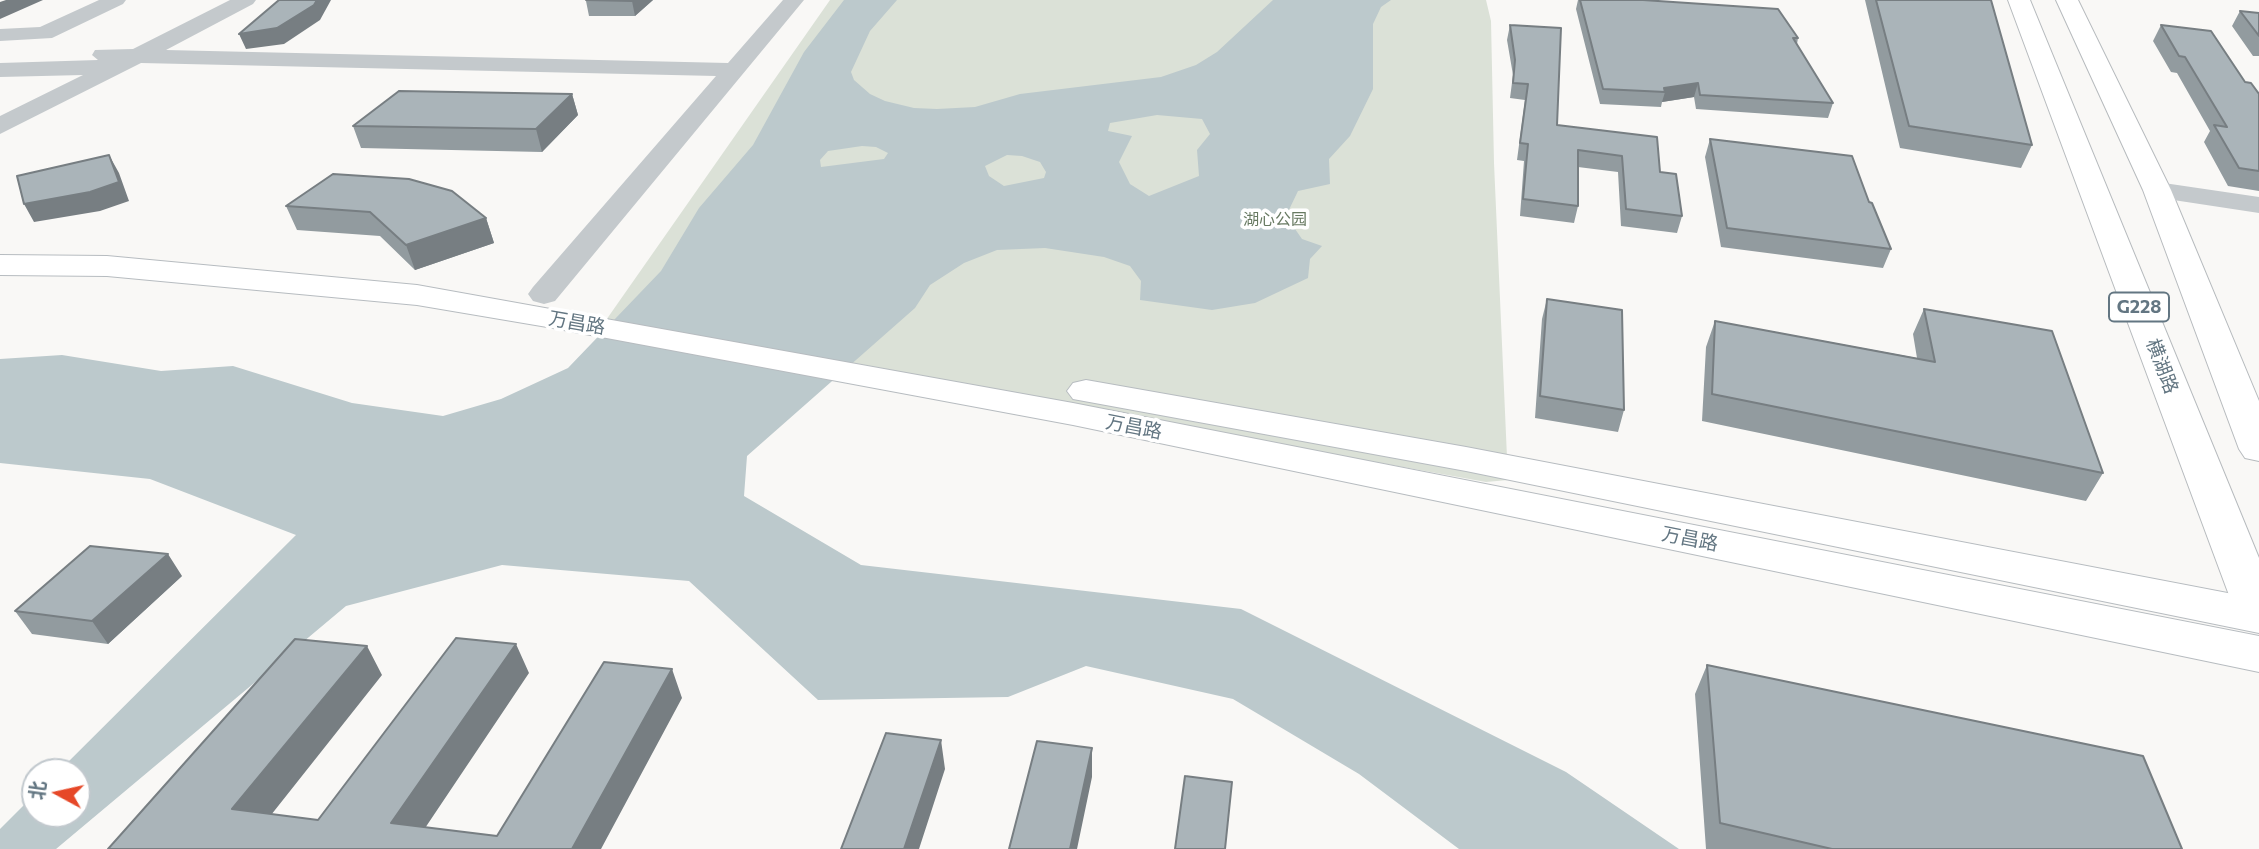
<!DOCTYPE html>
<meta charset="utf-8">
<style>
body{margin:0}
#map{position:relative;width:2259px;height:849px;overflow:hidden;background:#f9f8f6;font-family:Commissioner,"Noto Sans SC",sans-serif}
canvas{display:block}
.north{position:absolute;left:21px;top:758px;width:70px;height:70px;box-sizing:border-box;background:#fff;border:2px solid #c1c8cd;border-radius:50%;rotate:278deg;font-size:19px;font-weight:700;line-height:28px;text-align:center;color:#637682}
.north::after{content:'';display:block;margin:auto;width:24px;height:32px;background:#e64828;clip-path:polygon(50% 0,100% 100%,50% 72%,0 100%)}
</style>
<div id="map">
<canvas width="2259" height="849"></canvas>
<div class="north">北</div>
</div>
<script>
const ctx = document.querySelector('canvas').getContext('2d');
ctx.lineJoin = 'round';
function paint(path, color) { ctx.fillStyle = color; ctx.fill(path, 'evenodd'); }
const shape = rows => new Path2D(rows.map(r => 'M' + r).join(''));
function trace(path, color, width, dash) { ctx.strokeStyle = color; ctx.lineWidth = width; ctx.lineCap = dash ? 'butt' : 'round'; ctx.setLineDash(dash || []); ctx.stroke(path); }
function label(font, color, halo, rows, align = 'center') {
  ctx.font = font + ' Commissioner,"Noto Sans SC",sans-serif'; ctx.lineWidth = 7; ctx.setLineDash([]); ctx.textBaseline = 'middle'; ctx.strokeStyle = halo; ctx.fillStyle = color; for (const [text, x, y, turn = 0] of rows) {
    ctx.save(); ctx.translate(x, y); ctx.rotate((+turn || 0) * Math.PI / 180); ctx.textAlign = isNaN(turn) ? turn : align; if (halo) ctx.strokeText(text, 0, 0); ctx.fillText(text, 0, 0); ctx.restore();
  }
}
const green = shape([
 [830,0,1486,0,1491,21,1494,163,1508,480,1486,482,604,323]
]);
const water = shape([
 [844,0,897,0,870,31,851,72,854,80,870,94,885,101,914,108,937,109,975,107,1020,94,1161,77,1196,65,1217,52,1273,0,1391,0,1381,7,1373,24,1373,89,1350,136,1329,159,1330,184,1298,191,1286,216,1302,239,1322,246,1310,259,1308,278,1255,303,1212,310,1140,300,1141,281,1130,266,1104,257,1045,248,997,250,964,263,930,285,915,308,747,456,744,496,861,565,1241,609,1566,772,1679,849,1459,849,1359,774,1233,699,1086,666,1008,697,818,700,689,581,502,565,346,606,56,849,0,849,0,829,35,794,35,814,77,814,77,772,58,772,296,535,150,479,0,463,0,359,62,355,161,371,233,366,352,403,443,416,501,399,568,368,661,271,699,208,753,145,804,52],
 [1157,115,1202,119,1210,134,1197,150,1199,176,1149,196,1130,184,1119,162,1132,136,1108,131,1110,123],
 [862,146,876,147,888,153,884,159,821,167,820,160,828,151],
 [1007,155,1022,156,1040,162,1046,172,1044,178,1004,186,989,176,985,166]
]);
const minor = shape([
 [99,0,126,0,123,4,52,38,0,41,0,29,40,27,99,0],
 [230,0,256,0,253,4,166,50,728,63,783,0,804,0,555,301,544,304,533,301,528,294,533,287,716,76,141,63,0,134,0,116,83,75,0,77,0,63,98,60,92,55,95,50,133,49,230,0],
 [2157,182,2259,197,2259,213,2147,196,2143,190,2147,184,2157,182]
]);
const major = shape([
 [0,255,107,256,417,285,1073,403,2259,636,2259,672,1073,425,553,328,417,305,107,276,0,275,0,255],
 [1086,380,1466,447,2259,599,2259,633,1466,471,1073,399,1067,391,1073,383,1086,380]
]);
const highway = shape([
 [2008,0,2030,0,2259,558,2259,631,2243,626,2236,614,2008,0],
 [2056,0,2078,0,2171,190,2259,401,2259,461,2245,458,2239,449,2143,190,2056,0]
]);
const wall = shape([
 [653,0,635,16,589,16,586,1],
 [1578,0,1643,0,1798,38,1797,44,1833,103,1828,118,1696,109,1694,97,1662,102,1661,107,1600,104,1576,9],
 [1865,0,1991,0,2032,145,2021,168,1900,148],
 [2240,11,2259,13,2259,56,2253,56,2232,26],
 [1510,25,1557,125,1660,172,1682,216,1677,233,1621,226,1618,172,1578,167,1578,206,1574,223,1520,216,1524,161,1517,160,1525,100,1510,98,1513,75,1507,40],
 [2161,25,2245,82,2259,94,2259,191,2228,186,2204,142,2210,131,2177,73,2171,72,2153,41],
 [572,94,578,115,542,152,361,148,353,126],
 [1710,139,1869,202,1891,249,1883,268,1721,247,1705,157],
 [286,206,486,218,494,243,415,270,380,236,297,230],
 [1547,299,1624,410,1618,432,1535,418,1542,319],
 [1924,309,2103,473,2086,501,1702,421,1706,347,1715,321,1917,358,1913,334],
 [182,576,108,644,32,634,15,611],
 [1707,665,2182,849,1706,849,1695,694]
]);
const shadedWall = shape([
 [6,0,43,0,0,19,0,2],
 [317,0,331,0,320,20,284,44,246,49,239,34],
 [633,0,653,0,635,16,632,1],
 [1698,83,1694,97,1662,102,1665,92,1664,88],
 [572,94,578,115,542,152,536,129],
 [109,155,119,173,129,201,100,211,34,222,24,204],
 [486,218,494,243,415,270,406,245],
 [168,554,182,576,108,644,92,621],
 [516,644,529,673,411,849,391,823],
 [367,646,382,675,252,839,232,809],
 [672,669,682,698,601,849,572,849],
 [941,740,945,769,919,849,904,849],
 [1092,748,1092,777,1077,849,1070,849]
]);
const building = shape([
 [279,0,317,0,314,5,277,28,239,34,279,0],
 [586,0,633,0,632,1,586,0],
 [1580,0,1643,0,1778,9,1798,38,1793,38,1833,103,1700,95,1698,83,1664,88,1665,92,1603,89,1580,0],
 [1876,0,1991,0,2032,145,1909,126,1876,0],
 [2240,11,2259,13,2259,36,2240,11],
 [1510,25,1561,28,1557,125,1657,137,1660,172,1676,174,1682,216,1626,209,1622,156,1578,150,1578,206,1523,199,1528,144,1520,143,1528,84,1513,83,1515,60,1510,25],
 [2161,25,2211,31,2245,82,2251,83,2259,94,2259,171,2239,168,2214,125,2227,127,2185,57,2179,56,2161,25],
 [399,91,572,94,536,129,353,126,399,91],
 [1710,139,1852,156,1869,202,1872,203,1891,249,1727,228,1710,139],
 [109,155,119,182,90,192,24,204,17,176,109,155],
 [333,174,409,179,452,191,486,218,406,245,370,212,286,206,333,174],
 [1547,299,1622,310,1624,410,1540,396,1547,299],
 [1924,309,2052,331,2103,473,1712,394,1715,321,1935,362,1924,309],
 [90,546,168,554,92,621,15,611,90,546],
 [456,638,516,644,391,823,497,836,604,662,672,669,572,849,108,849,295,639,367,646,232,809,318,820,456,638],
 [1707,665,2143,756,2182,849,1832,849,1720,823,1707,665],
 [886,733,941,740,904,849,841,849,886,733],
 [1037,741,1092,748,1070,849,1009,849,1037,741],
 [1185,776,1232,782,1225,849,1175,849,1185,776]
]);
const farParknames = [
 ["湖心公园",1275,220]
];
const shields = [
 [2139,307,60]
];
const shieldNames = [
 ["G228",2139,307]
];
const streetNames = [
 ["万昌路",577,323,10],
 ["横湖路",2162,366,69],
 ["万昌路",1134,427,11],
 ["万昌路",1690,539,11]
];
paint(green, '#dbe1d7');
paint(water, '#bcc9cc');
trace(major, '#b7bcc0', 2);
trace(highway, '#b7bbbe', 2);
paint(minor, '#c4c9cc');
paint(major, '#fff');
paint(highway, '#fff');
paint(wall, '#929b9f');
paint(shadedWall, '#777e82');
paint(building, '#aab4b9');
trace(building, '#777e82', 2);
label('16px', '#687a62', '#fff', farParknames);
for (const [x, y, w] of shields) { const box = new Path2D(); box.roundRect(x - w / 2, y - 14.5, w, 29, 5); ctx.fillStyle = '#fff'; ctx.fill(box); trace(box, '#637682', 2); }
label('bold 18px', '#637682', null, shieldNames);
label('19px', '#637682', '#fff', streetNames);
</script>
